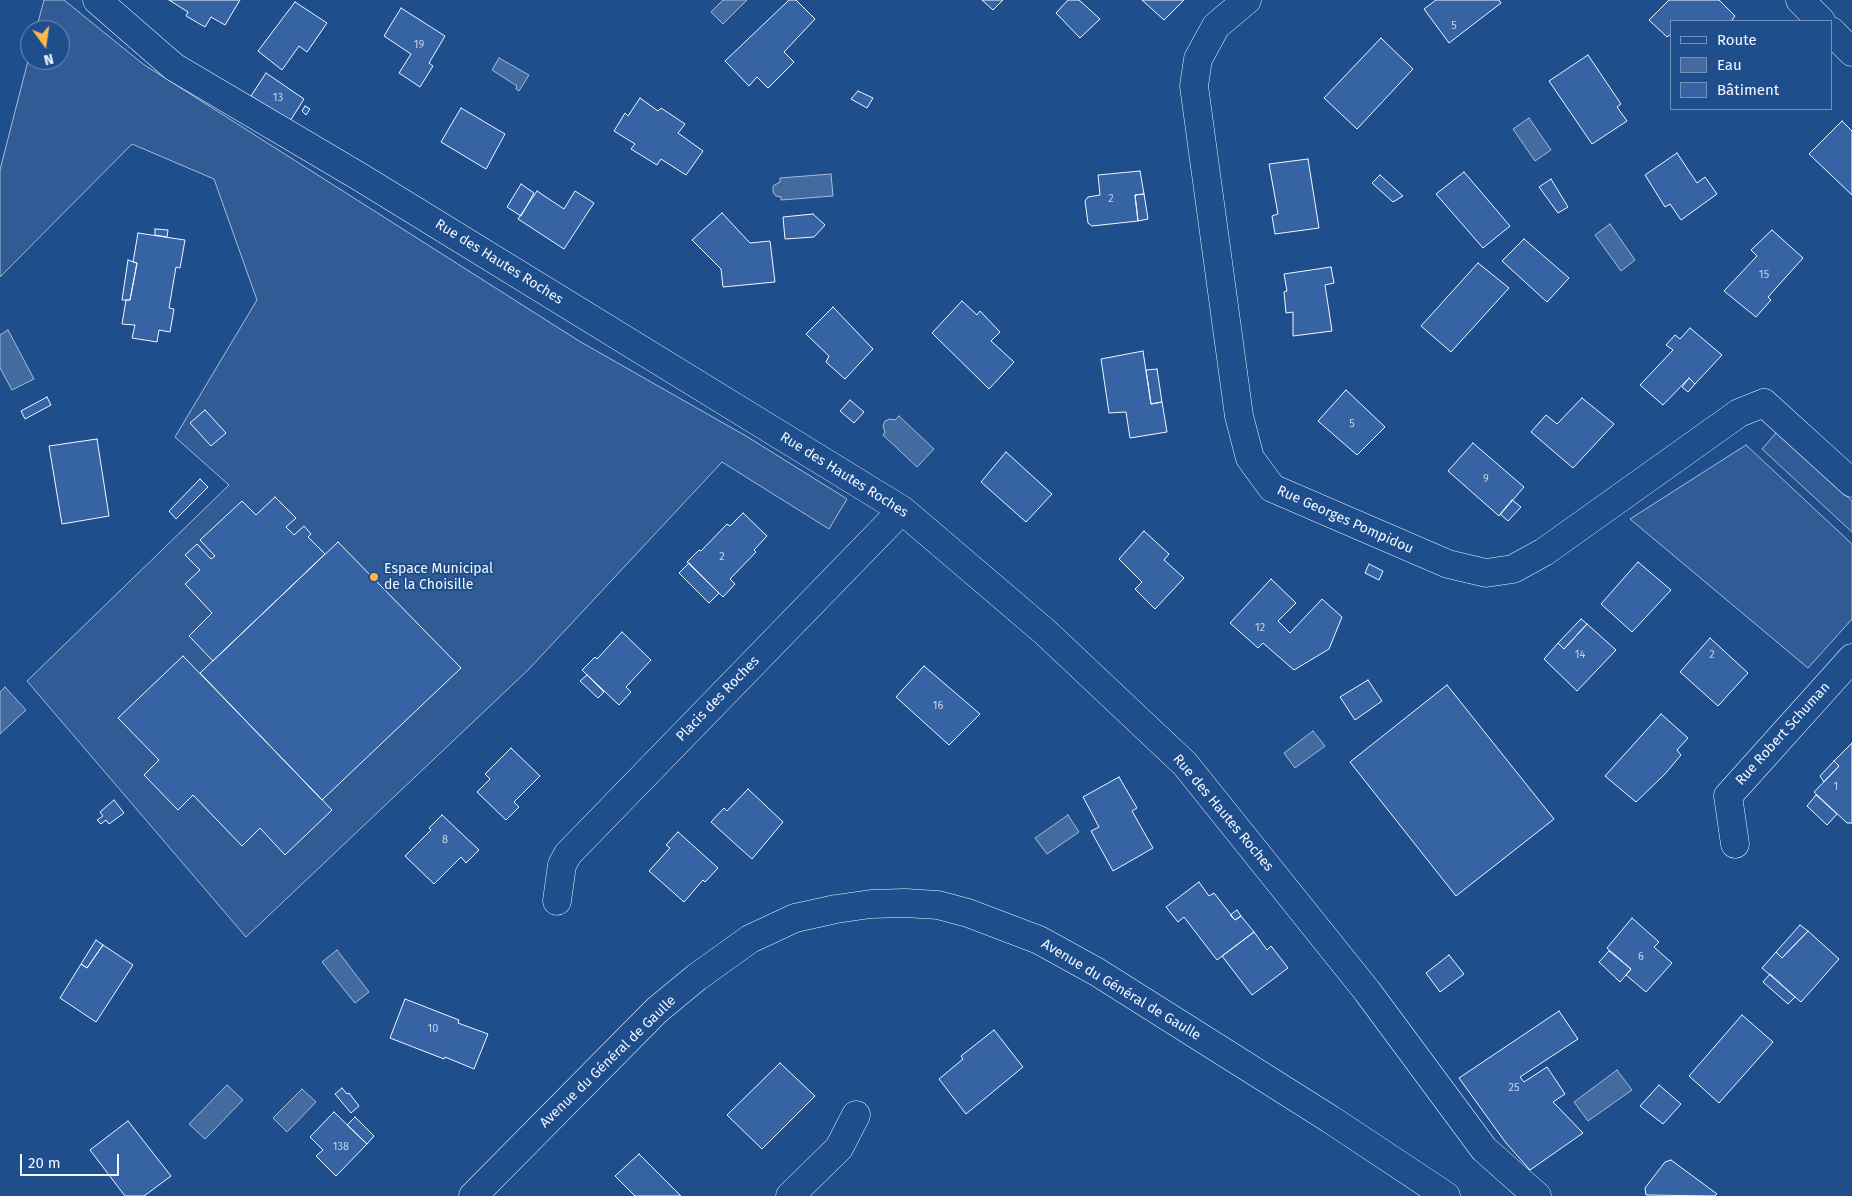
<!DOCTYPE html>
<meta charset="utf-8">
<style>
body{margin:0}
#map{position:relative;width:1852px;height:1196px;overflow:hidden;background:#1f4e8c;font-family:"Fira Sans",sans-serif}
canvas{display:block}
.legend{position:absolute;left:1670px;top:20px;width:162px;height:90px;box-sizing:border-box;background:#1f4e8c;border:1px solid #7391ba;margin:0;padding:6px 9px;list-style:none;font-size:15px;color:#f2f6ff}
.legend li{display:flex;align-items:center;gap:10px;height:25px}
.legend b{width:25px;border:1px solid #7391ba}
.north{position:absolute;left:20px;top:20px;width:50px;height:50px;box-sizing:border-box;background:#1f4e8c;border:1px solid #7391ba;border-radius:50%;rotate:166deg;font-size:14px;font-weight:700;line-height:20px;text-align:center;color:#f2f6ff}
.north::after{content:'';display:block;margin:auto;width:18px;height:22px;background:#ffb74d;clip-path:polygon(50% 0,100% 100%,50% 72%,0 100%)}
.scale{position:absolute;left:20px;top:1154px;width:99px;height:22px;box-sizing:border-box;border:2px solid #f2f6ff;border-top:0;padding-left:6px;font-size:15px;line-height:18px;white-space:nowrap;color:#f2f6ff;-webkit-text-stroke:4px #1f4e8c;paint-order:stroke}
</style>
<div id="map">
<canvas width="1852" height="1196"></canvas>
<ul class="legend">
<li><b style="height:6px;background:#1f4e8c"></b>Route</li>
<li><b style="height:14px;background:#446ba0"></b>Eau</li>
<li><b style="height:14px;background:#3563a3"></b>Bâtiment</li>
</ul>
<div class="north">N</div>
<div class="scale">20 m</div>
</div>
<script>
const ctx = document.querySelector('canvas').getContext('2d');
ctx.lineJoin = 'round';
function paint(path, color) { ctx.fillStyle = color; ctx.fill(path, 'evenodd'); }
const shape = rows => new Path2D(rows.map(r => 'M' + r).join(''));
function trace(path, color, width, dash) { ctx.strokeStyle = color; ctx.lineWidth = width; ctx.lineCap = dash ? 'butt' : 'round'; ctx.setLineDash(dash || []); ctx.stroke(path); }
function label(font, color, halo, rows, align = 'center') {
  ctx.font = font + ' "Fira Sans",sans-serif'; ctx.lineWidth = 4; ctx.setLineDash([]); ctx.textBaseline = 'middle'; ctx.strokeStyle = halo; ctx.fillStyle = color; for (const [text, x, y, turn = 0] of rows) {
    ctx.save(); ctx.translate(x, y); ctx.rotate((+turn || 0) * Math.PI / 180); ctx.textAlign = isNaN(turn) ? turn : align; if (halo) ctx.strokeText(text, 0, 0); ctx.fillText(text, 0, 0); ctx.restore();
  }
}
const built = shape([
 [44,0,64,0,143,64,579,341,746,436,847,499,829,529,722,462,529,669,246,937,27,681,229,485,175,437,257,300,214,179,132,144,0,277,0,170,30,53,30,60,60,60,60,30,36,30,44,0],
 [1777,432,1852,501,1852,532,1762,449,1777,432],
 [1746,445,1852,544,1852,619,1808,668,1630,519,1746,445]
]);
const water = shape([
 [723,0,747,0,723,24,711,12,723,0],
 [499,58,529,75,519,91,516,89,517,86,492,70,499,58],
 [1529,118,1551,150,1535,161,1513,129,1529,118],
 [831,174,833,196,781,200,781,197,776,196,773,192,773,186,780,182,780,178,831,174],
 [1610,224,1635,260,1621,271,1595,235,1610,224],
 [8,330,34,379,12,390,0,368,0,335,8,330],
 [899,416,934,449,917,467,883,435,885,432,883,426,885,421,890,419,895,420,899,416],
 [5,687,26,710,0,734,0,692,5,687],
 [1313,731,1325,746,1295,768,1284,753,1313,731],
 [1068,815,1079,832,1047,854,1035,838,1068,815],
 [337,950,369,992,355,1003,322,962,337,950],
 [1617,1070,1632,1090,1588,1121,1574,1102,1617,1070],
 [227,1085,243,1100,205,1139,189,1124,227,1085],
 [302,1089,316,1102,287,1132,273,1118,302,1089]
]);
const building = shape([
 [169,0,240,0,225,25,211,17,205,27,186,16,188,12,169,0],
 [789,0,796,0,815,19,784,52,794,62,768,88,757,77,749,86,725,61,789,0],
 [982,0,1003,0,993,10,982,0],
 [1068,0,1079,0,1100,19,1080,38,1056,13,1068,0],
 [1142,0,1184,0,1164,20,1142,0],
 [1436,0,1499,0,1501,3,1449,43,1424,9,1436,0],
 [1669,0,1719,0,1735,16,1732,20,1733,21,1671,21,1671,34,1667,37,1649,20,1669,0],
 [295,2,327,23,307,52,299,46,282,70,258,51,295,2],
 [401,8,445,36,429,63,433,66,420,87,399,73,411,54,384,36,401,8],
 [1381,38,1413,69,1357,129,1324,98,1381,38],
 [1588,55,1621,104,1617,107,1627,121,1592,144,1549,81,1588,55],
 [266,73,304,99,290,121,251,96,266,73],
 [858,91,873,98,867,108,851,99,858,91],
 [640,98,658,111,661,108,685,124,678,133,703,151,686,175,661,159,657,165,631,149,635,144,614,131,625,113,628,116,640,98],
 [305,106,310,109,306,115,302,111,305,106],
 [461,108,505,134,486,169,441,142,461,108],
 [1842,121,1852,131,1852,195,1809,154,1842,121],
 [1677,153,1697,183,1705,177,1717,194,1681,220,1670,204,1665,207,1645,175,1677,153],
 [1308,159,1319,228,1275,234,1272,216,1278,214,1269,164,1308,159],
 [1140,171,1144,194,1135,195,1138,221,1092,226,1088,223,1085,201,1088,197,1100,195,1098,175,1140,171],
 [1464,172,1510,226,1483,248,1436,194,1464,172],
 [1380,175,1403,196,1393,202,1372,183,1380,175],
 [1551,179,1568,207,1558,213,1539,187,1551,179],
 [521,184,534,193,521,216,507,207,521,184],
 [537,191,564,209,575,191,594,203,564,249,518,219,537,191],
 [1144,194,1148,219,1138,221,1135,195,1144,194],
 [722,213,750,243,770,241,775,282,723,287,721,269,692,240,722,213],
 [813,214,825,225,814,237,785,239,783,217,813,214],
 [155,229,168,230,167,237,155,235,155,229],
 [1772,230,1803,258,1768,297,1771,300,1756,317,1724,291,1757,256,1751,250,1772,230],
 [138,233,185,240,180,268,176,267,169,308,174,309,170,332,159,330,157,342,132,338,135,325,122,324,126,300,130,300,137,263,133,262,138,233],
 [1524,239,1569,278,1547,302,1502,261,1524,239],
 [128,260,137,263,130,300,122,300,128,260],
 [1478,263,1509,288,1451,352,1421,326,1478,263],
 [1331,267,1334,283,1325,285,1332,331,1293,336,1293,312,1286,313,1284,292,1287,291,1284,274,1331,267],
 [962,301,977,315,980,311,1000,332,991,341,1014,362,989,389,932,333,962,301],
 [833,307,873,349,845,379,826,362,829,356,806,334,833,307],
 [1690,328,1722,355,1695,384,1689,378,1663,405,1640,385,1673,350,1666,345,1675,335,1680,339,1690,328],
 [1143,351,1151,404,1162,402,1167,432,1130,438,1126,412,1109,413,1101,359,1143,351],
 [1157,369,1162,402,1151,404,1146,370,1157,369],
 [1689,378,1695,384,1688,392,1682,387,1689,378],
 [1346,390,1385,427,1357,455,1318,421,1346,390],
 [47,397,51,405,25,419,21,411,47,397],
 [1582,398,1614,424,1573,468,1531,432,1546,415,1557,424,1582,398],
 [850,400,864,412,854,423,840,411,850,400],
 [205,410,226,433,211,446,190,423,205,410],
 [97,439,109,516,62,524,49,446,97,439],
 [1473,443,1524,487,1499,516,1448,471,1473,443],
 [1006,452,1052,494,1026,522,981,482,1006,452],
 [200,479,208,487,176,519,169,511,200,479],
 [275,497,296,518,286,527,294,535,304,526,311,534,308,537,325,554,213,661,189,636,212,613,185,584,200,570,185,555,197,544,211,559,215,556,200,540,242,501,256,515,275,497],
 [1512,500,1521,507,1508,521,1500,514,1512,500],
 [743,513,767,536,754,550,756,552,730,579,735,584,723,597,687,562,699,550,701,551,727,524,730,526,743,513],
 [1144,531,1169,554,1164,560,1184,578,1155,609,1135,589,1142,582,1119,559,1144,531],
 [338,542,461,668,322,800,200,673,338,542],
 [1638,562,1671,590,1632,632,1601,604,1638,562],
 [689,563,719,593,709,603,679,573,689,563],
 [1369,564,1383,571,1379,580,1365,573,1369,564],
 [1271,579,1296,603,1278,621,1290,633,1322,599,1342,617,1329,649,1294,670,1263,643,1258,648,1230,623,1271,579],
 [1581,619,1587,624,1564,649,1558,643,1581,619],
 [1587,624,1616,650,1577,691,1544,659,1558,643,1564,649,1587,624],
 [622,632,651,660,626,687,631,692,619,705,582,670,595,657,597,659,622,632],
 [1710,638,1748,673,1718,706,1680,672,1710,638],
 [183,656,332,810,285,855,260,828,242,846,193,795,178,810,144,775,159,760,118,718,183,656],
 [924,666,980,714,949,745,896,697,924,666],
 [587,675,604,692,598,698,580,681,587,675],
 [1368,680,1382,701,1355,720,1340,697,1368,680],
 [1447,685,1554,819,1456,896,1350,762,1447,685],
 [1661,714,1688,738,1677,750,1681,755,1665,774,1636,802,1605,776,1661,714],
 [1852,743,1852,823,1847,823,1814,792,1839,766,1834,761,1852,743],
 [511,748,540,776,514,802,519,807,506,820,477,792,490,779,485,774,511,748],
 [1834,761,1839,766,1824,782,1820,776,1834,761],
 [1119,777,1137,808,1132,811,1153,848,1113,871,1091,831,1099,827,1083,797,1119,777],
 [748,789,783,822,752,859,711,822,724,808,727,811,748,789],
 [1816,795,1837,814,1827,825,1807,806,1816,795],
 [114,800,124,813,109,824,106,820,101,824,97,820,103,816,100,812,114,800],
 [442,815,479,850,466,863,461,857,434,884,405,856,431,830,429,828,442,815],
 [678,832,718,868,705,882,703,880,684,902,649,871,670,848,666,845,678,832],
 [1199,882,1209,896,1214,893,1235,920,1241,916,1254,932,1217,960,1184,917,1178,922,1166,907,1199,882],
 [1237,910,1241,916,1235,920,1230,915,1237,910],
 [1632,918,1659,942,1654,947,1672,963,1646,992,1626,975,1631,969,1607,948,1632,918],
 [1800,925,1808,931,1782,958,1776,952,1800,925],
 [1808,931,1839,959,1801,1002,1762,968,1776,952,1782,958,1808,931],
 [1254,932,1267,950,1271,946,1288,968,1252,995,1222,956,1254,932],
 [96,940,103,945,87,968,81,964,96,940],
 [103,945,133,965,96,1022,60,998,81,964,87,968,103,945],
 [1609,951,1631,969,1620,982,1599,962,1609,951],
 [1449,955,1464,974,1440,992,1426,973,1449,955],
 [1770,974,1795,997,1788,1004,1763,982,1770,974],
 [405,999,459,1020,458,1023,488,1034,474,1069,445,1057,444,1059,390,1038,405,999],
 [1559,1011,1578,1039,1520,1077,1524,1082,1547,1067,1565,1094,1553,1102,1583,1133,1530,1170,1506,1143,1459,1078,1559,1011],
 [1742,1015,1773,1042,1719,1103,1689,1076,1742,1015],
 [994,1030,1023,1067,966,1114,939,1079,963,1059,961,1056,994,1030],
 [780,1063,815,1096,762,1149,727,1115,780,1063],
 [1659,1085,1681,1104,1663,1124,1640,1106,1659,1085],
 [342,1088,347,1094,349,1093,359,1106,351,1113,335,1094,342,1088],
 [334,1112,367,1144,336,1176,316,1156,323,1150,310,1137,334,1112],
 [355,1117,374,1136,367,1144,347,1125,355,1117],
 [128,1121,171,1176,144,1196,125,1196,90,1150,128,1121],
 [639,1154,681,1196,635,1196,615,1176,639,1154],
 [1671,1160,1717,1194,1715,1196,1646,1195,1645,1188,1665,1162,1671,1160]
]);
const minor = shape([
 [97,0,174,67,360,177,902,510,1045,632,1185,764,1367,991,1484,1149,1537,1196],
 [1247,0,1216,26,1198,59,1194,86,1239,416,1250,458,1272,488,1448,564,1486,573,1513,569,1544,552,1739,413,1764,403,1852,483],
 [1800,0,1821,21],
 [1831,31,1852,52],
 [1735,844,1728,796,1852,658],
 [557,901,562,865,568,854,902,510],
 [473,1196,657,1010,697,977,750,939,795,918,836,909,871,904,905,903,938,905,968,913,1039,940,1097,972,1330,1119,1446,1196],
 [790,1196,839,1148,856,1115]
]);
const markers = [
 [374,577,5,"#ffb74d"]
];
const numberNames = [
 ["5",1454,26],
 ["19",419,45],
 ["13",278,98],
 ["2",1111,199],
 ["15",1764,275],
 ["5",1352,424],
 ["9",1486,479],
 ["2",722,557],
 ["12",1260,628],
 ["14",1580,655],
 ["2",1712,655],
 ["16",938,706],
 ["1",1836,787],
 ["8",445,840],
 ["6",1641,957],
 ["10",433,1029],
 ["25",1514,1088],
 ["138",341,1147]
];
const streetNames = [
 ["Rue des Hautes Roches",499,262,32],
 ["Rue des Hautes Roches",844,475,32],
 ["Rue Georges Pompidou",1345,520,24],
 ["Placis des Roches",718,699,-46],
 ["Rue Robert Schuman",1783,734,-48],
 ["Rue des Hautes Roches",1223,813,50],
 ["Avenue du Général de Gaulle",1121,990,31],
 ["Avenue du Général de Gaulle",608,1062,-44]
];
const poiNames = [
 ["Espace Municipal",384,569],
 ["de la Choisille",384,585]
];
paint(built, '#305b95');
trace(built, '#a8bbd7', 1);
paint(water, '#446ba0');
trace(water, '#a8bbd7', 1);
paint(building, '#3563a3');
trace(building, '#f2f6ff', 1);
trace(minor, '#f2f6ff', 29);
trace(minor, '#1f4e8c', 28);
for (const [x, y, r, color] of markers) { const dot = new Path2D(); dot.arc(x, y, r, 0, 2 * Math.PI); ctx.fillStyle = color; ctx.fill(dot); trace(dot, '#1f4e8c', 2); }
label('11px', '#c3d1e8', null, numberNames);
label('14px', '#f2f6ff', '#1f4e8c', streetNames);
label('14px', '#f2f6ff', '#1f4e8c', poiNames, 'left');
</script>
